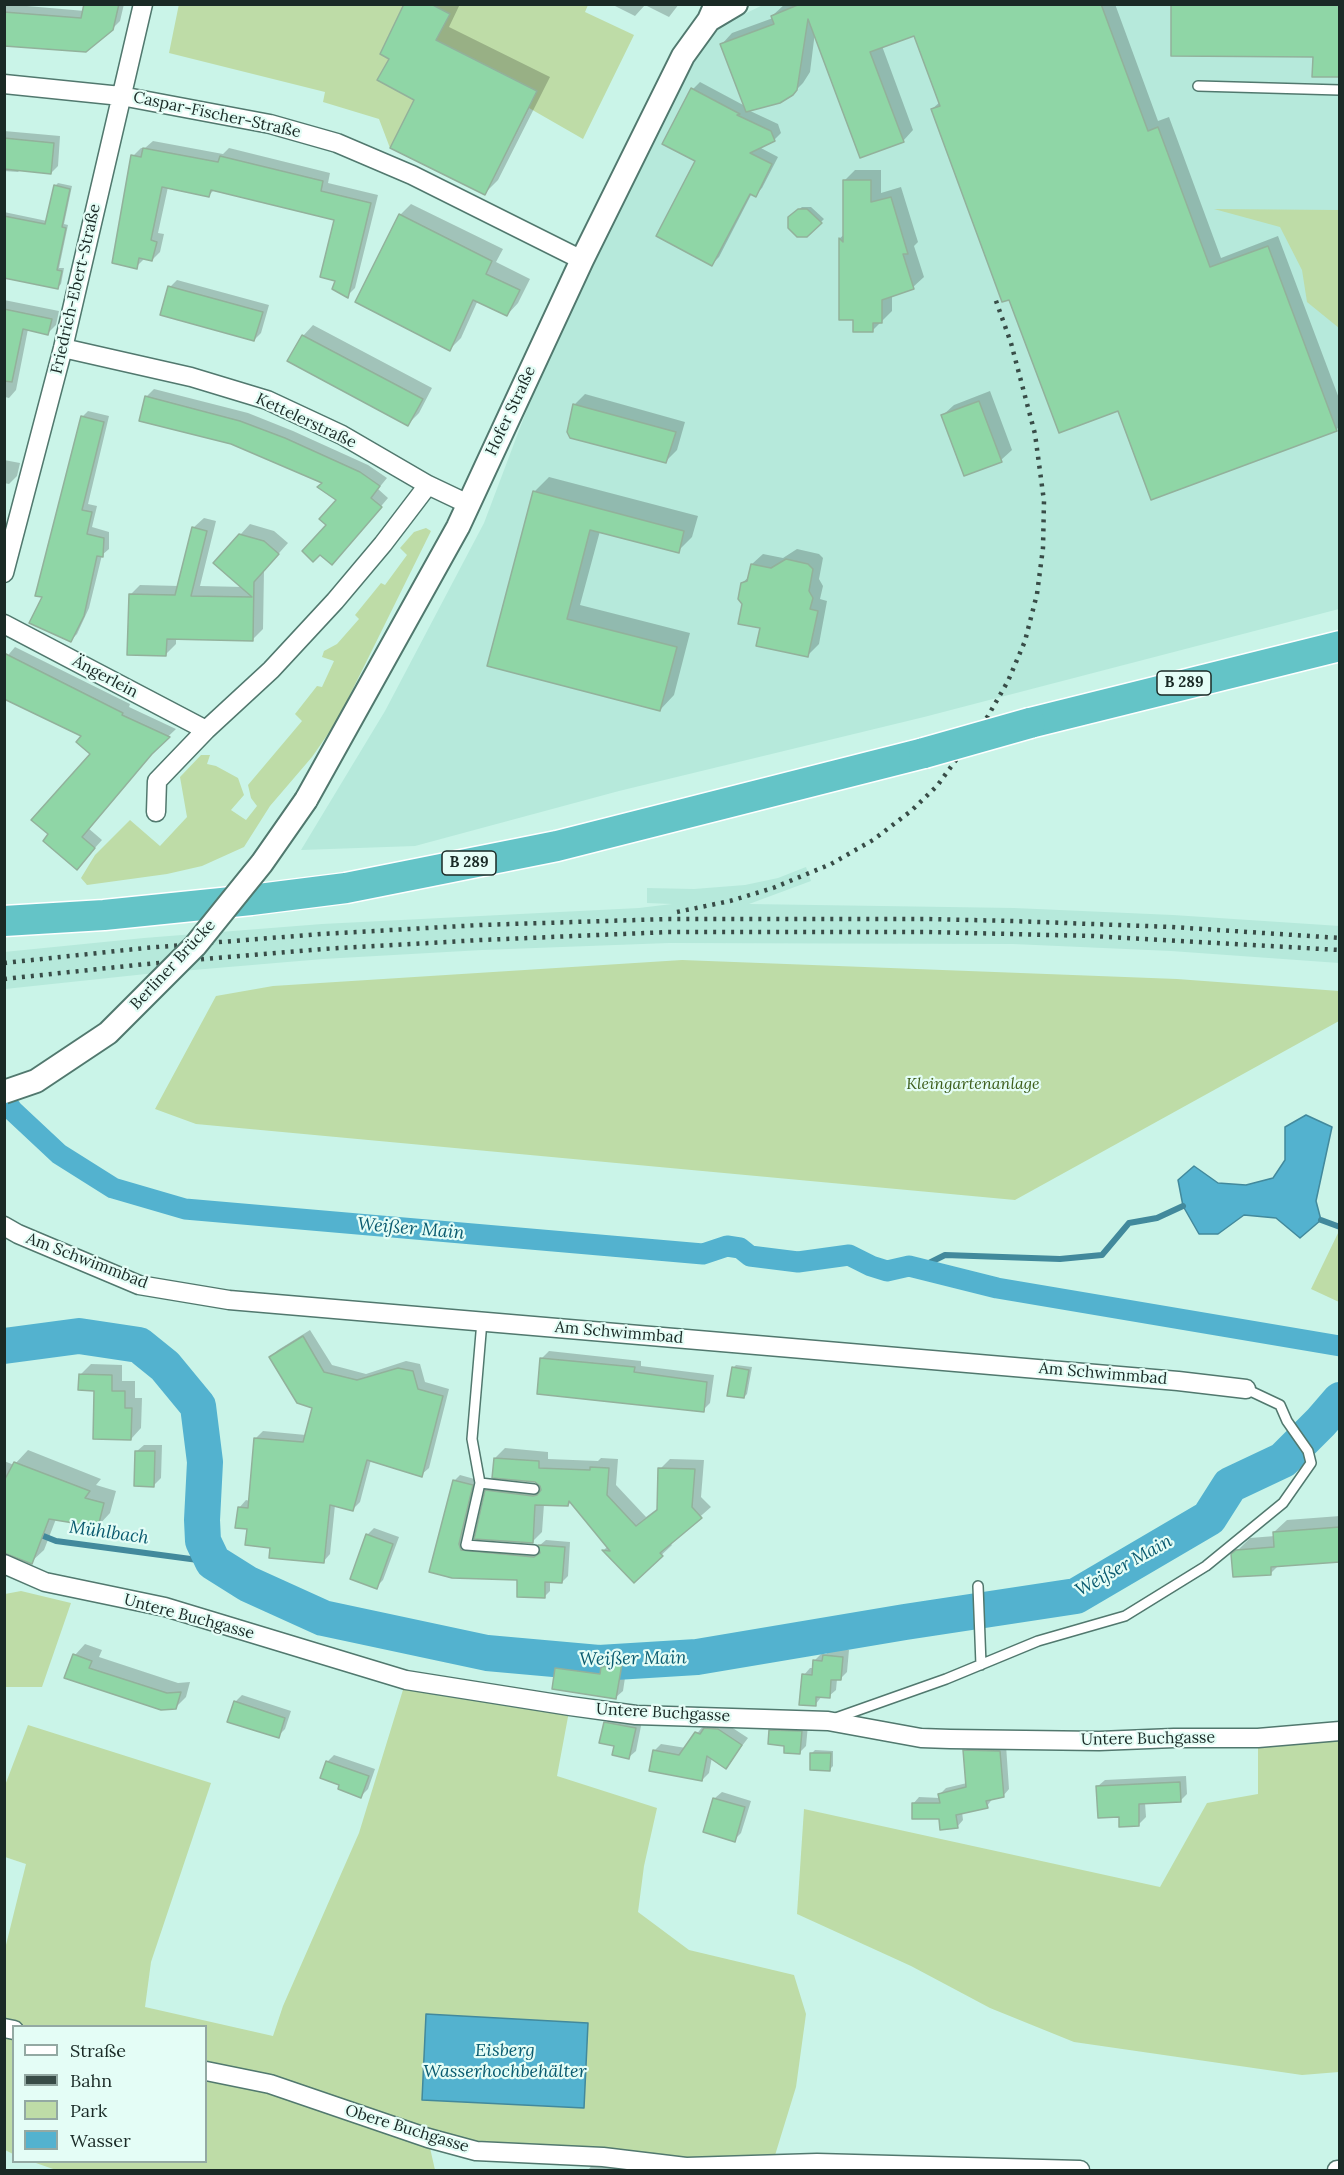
<!DOCTYPE html>
<meta charset="utf-8">
<style>
body{margin:0}
#map{position:relative;width:1344px;height:2175px;overflow:hidden;background:#caf4e8;font-family:Lora,serif}
canvas{display:block}
.frame{position:absolute;inset:0;border:6px solid #1a2a26;pointer-events:none}
.legend{position:absolute;left:12px;top:2025px;width:195px;height:138px;box-sizing:border-box;background:#e4fdf6;border:2px solid #93a9a3;margin:0;padding:8px 10px;list-style:none;font-size:18px;color:#1a2a26}
.legend li{display:flex;align-items:center;gap:12px;height:30px}
.legend b{width:30px;border:2px solid #93a9a3}
</style>
<div id="map">
<canvas width="1344" height="2175"></canvas>
<div class="frame"></div>
<ul class="legend">
<li><b style="height:8px;background:#fff"></b>Straße</li>
<li><b style="height:8px;background:#384c47"></b>Bahn</li>
<li><b style="height:16px;background:#bedca7"></b>Park</li>
<li><b style="height:16px;background:#53b2cf"></b>Wasser</li>
</ul>
</div>
<script>
const ctx = document.querySelector('canvas').getContext('2d');
ctx.lineJoin = 'round';
function paint(path, color) { ctx.fillStyle = color; ctx.fill(path, 'evenodd'); }
const shape = rows => new Path2D(rows.map(r => 'M' + r).join(''));
function trace(path, color, width, dash) { ctx.strokeStyle = color; ctx.lineWidth = width; ctx.lineCap = dash ? 'butt' : 'round'; ctx.setLineDash(dash || []); ctx.stroke(path); }
function label(font, color, halo, rows, align = 'center') {
  ctx.font = font + ' Lora,serif'; ctx.lineWidth = 4.5; ctx.setLineDash([]); ctx.textBaseline = 'middle'; ctx.strokeStyle = halo; ctx.fillStyle = color; for (const [text, x, y, turn = 0] of rows) {
    ctx.save(); ctx.translate(x, y); ctx.rotate((+turn || 0) * Math.PI / 180); ctx.textAlign = isNaN(turn) ? turn : align; if (halo) ctx.strokeText(text, 0, 0); ctx.fillText(text, 0, 0); ctx.restore();
  }
}
const built = shape([
 [765,4,1339,5,1339,609,924,717,619,791,415,846,301,850,385,711,484,523,532,396,600,250,674,99,713,29],
 [806,867,811,881,749,904,1014,908,1173,915,1340,926,1339,963,1171,951,1013,944,669,943,482,950,323,959,146,974,5,989,4,952,144,938,322,924,639,908,672,904,647,903,647,888,694,889,745,885,778,878]
]);
const green = shape([
 [179,4,588,5,585,12,634,35,583,139,529,108,485,195,390,148,379,119,323,102,325,92,169,53],
 [1214,209,1339,210,1339,328,1307,302,1302,270,1280,227],
 [426,528,431,531,337,721,312,757,270,806,244,847,202,866,167,874,87,885,81,878,95,855,130,820,160,846,187,817,180,777,201,755,210,755,207,764,216,766,238,778,244,795,231,810,246,820,257,806,251,798,248,785,302,721,295,714,317,686,322,687,334,661,322,657,324,651,337,644,359,619,355,615,381,583,385,585,407,555,400,548,414,532],
 [682,960,1177,979,1339,991,1339,1021,1015,1200,196,1124,155,1109,216,996,273,986],
 [1339,1231,1339,1302,1311,1289],
 [21,1591,71,1603,42,1687,5,1687,5,1594],
 [406,1680,570,1706,557,1776,657,1808,644,1866,638,1912,689,1950,794,1975,806,2014,796,2087,772,2165,428,2139,435,2170,56,2170,33,2162,206,2162,206,2026,14,2026,13,2154,5,2150,5,1949,26,1864,5,1857,4,1788,28,1725,211,1783,151,1962,145,2007,273,2036,283,2006,359,1833],
 [1339,1731,1339,2072,1302,2075,1074,2042,990,2008,911,1966,797,1914,804,1809,1160,1887,1207,1803,1258,1794,1258,1738]
]);
const water = shape([
 [1306,1115,1332,1127,1316,1201,1321,1220,1300,1238,1276,1218,1244,1215,1218,1234,1199,1234,1183,1206,1178,1180,1194,1166,1218,1183,1246,1185,1273,1178,1285,1160,1285,1127,1306,1115],
 [426,2014,588,2023,584,2108,422,2100,426,2014]
]);
const shadow = shape([
 [4,4,85,11,86,4,124,4,120,21,112,29,4,44],
 [406,4,460,4,449,27,550,77,498,180,485,193,416,100,391,58],
 [611,4,679,4,669,17,645,5,635,16],
 [785,4,1115,4,1158,121,1169,117,1221,258,1278,236,1340,401,1340,426,1336,430,1119,409,1010,298,932,109,940,102,915,34,882,46,913,130,903,141,815,32,810,72,803,83,792,94,748,110,778,124,781,133,774,140,759,147,778,157,762,188,755,195,752,193,719,257,712,264,697,160,693,89,700,82,745,106,722,44,732,33,773,18,772,16],
 [4,131,60,136,58,166,51,173,20,170,18,172,4,171],
 [153,141,223,154,229,148,330,173,328,183,378,195,355,288,347,296,337,280,336,219,214,190,209,195,168,187,158,233,164,234,160,252,152,260,145,258,136,267,133,156,141,148,145,148],
 [855,170,881,170,881,193,901,187,918,242,914,246,924,277,913,287,892,295,892,311,873,330,854,319,841,319,840,238,845,234,844,181],
 [58,183,72,186,64,224,68,225,59,268,64,268,61,284,58,287,4,276,4,212,47,221,55,186],
 [411,204,503,249,496,262,530,279,518,303,507,315,478,300,461,338,450,349,400,215],
 [802,207,811,207,824,219,807,236,793,214],
 [177,280,269,305,261,333,254,340,170,287],
 [4,300,59,311,56,325,48,333,28,329,16,390,9,398,5,397,4,400],
 [313,325,432,388,419,413,408,424,303,336],
 [154,389,248,413,293,431,368,465,387,478,378,489,388,498,340,555,328,525,338,499,324,482,146,397],
 [990,391,1012,450,1001,460,943,415,954,405],
 [585,394,685,422,677,450,666,461,574,405],
 [88,411,109,416,88,504,97,506,92,527,109,532,109,549,102,555,89,608,77,634,70,641,44,596,82,417],
 [4,460,20,463,17,476,9,484,4,483],
 [549,477,698,516,692,537,678,551,600,531,580,605,690,633,674,695,660,710,489,665,534,492],
 [204,518,216,521,200,586,243,587,240,535,250,524,274,531,288,543,264,570,263,629,253,639,176,637,176,644,166,654,130,595,140,585,179,586,193,528],
 [797,549,819,554,823,558,819,579,823,586,820,599,827,601,819,644,808,655,761,627,744,603,742,583,750,576,752,564,763,554,783,558],
 [15,647,130,704,129,707,176,729,157,747,88,828,102,840,77,868,92,753,83,735,7,698,4,703,4,660],
 [310,1330,332,1365,366,1374,406,1361,420,1364,425,1382,449,1389,429,1468,421,1475,371,1460,360,1502,353,1509,335,1505,330,1554,323,1562,271,1547,249,1528,239,1508,246,1500,250,1501,255,1439,263,1431,306,1435,314,1407,270,1357,278,1350],
 [549,1351,641,1361,641,1366,714,1375,710,1403,703,1410,542,1358],
 [91,1364,122,1365,122,1381,135,1381,135,1398,142,1398,141,1428,131,1439,96,1389,80,1375],
 [736,1365,752,1367,747,1394,744,1397,733,1368],
 [144,1445,162,1445,161,1478,154,1485,137,1451],
 [505,1448,548,1452,548,1459,598,1461,601,1458,618,1459,616,1485,646,1517,658,1508,660,1469,670,1459,704,1460,701,1497,711,1507,670,1543,672,1545,634,1581,604,1550,608,1546,571,1502,568,1505,544,1504,542,1532,532,1542,487,1491,497,1481,543,1486,495,1458],
 [28,1450,101,1479,96,1485,116,1491,110,1513,98,1526,56,1519,44,1550,31,1562,4,1552,4,1461,14,1465],
 [460,1475,478,1480,468,1545,541,1551,540,1545,546,1540,570,1542,568,1576,562,1582,550,1581,550,1591,544,1597,519,1579,452,1576,454,1481],
 [1340,1516,1340,1560,1279,1565,1271,1573,1233,1555,1250,1538,1275,1536,1274,1532,1287,1520],
 [374,1528,399,1537,383,1580,376,1587,367,1535],
 [85,1644,102,1650,99,1657,178,1683,190,1682,186,1697,175,1708,66,1677,75,1655],
 [831,1649,849,1650,847,1672,840,1679,837,1679,836,1690,829,1696,822,1696,815,1705,804,1675,810,1668,814,1668,814,1661,821,1654,826,1654],
 [628,1658,623,1691,616,1697,557,1668,564,1661,602,1667,609,1660],
 [242,1695,291,1711,285,1729,278,1736,235,1702],
 [612,1716,642,1721,636,1751,629,1757,615,1745,606,1723],
 [712,1722,725,1723,748,1738,726,1767,712,1757,709,1773,702,1780,654,1751,661,1744,686,1748,703,1726,706,1728],
 [778,1724,808,1725,806,1746,799,1753,771,1731],
 [971,1745,1006,1745,1009,1789,1003,1796,993,1798,987,1806,962,1812,963,1820,957,1827,913,1804,919,1797,940,1798,940,1794,946,1788,967,1783,965,1751],
 [815,1750,833,1751,833,1766,830,1769,812,1753],
 [334,1755,375,1769,368,1789,361,1796,327,1762],
 [1186,1776,1187,1794,1180,1801,1145,1803,1146,1817,1139,1824,1098,1786,1105,1780],
 [722,1792,751,1801,741,1833,734,1840,705,1831,715,1798],
 [596,2161,606,2162,634,2170,588,2170]
]);
const stream = shape([
 [1321,1220,1340,1227],
 [919,1268,945,1255,1060,1259,1102,1255,1129,1223,1157,1218,1183,1206],
 [36,1533,56,1541,213,1562]
]);
const canal = shape([
 [4,1099,13,1111,59,1154,113,1188,185,1209,703,1254,727,1246,740,1248,750,1256,798,1262,849,1255,871,1266,887,1271,909,1266,997,1288,1340,1346]
]);
const river = shape([
 [4,1346,79,1336,139,1345,165,1366,198,1406,205,1462,202,1520,203,1541,213,1562,248,1584,323,1618,487,1653,599,1663,697,1657,905,1622,1076,1596,1209,1518,1230,1485,1283,1460,1321,1422,1340,1400]
]);
const building = shape([
 [84,4,119,4,113,30,86,52,4,46,4,12,81,18,84,4],
 [404,4,431,4,450,14,436,40,537,91,485,195,390,148,414,100,377,80,389,59,380,54,404,4],
 [800,4,1101,4,1148,131,1158,127,1210,267,1268,246,1337,431,1151,500,1118,411,1059,433,1009,300,1002,302,931,109,940,106,914,36,870,52,904,142,860,158,808,19,797,90,793,95,780,103,746,112,720,44,774,24,771,16,800,4],
 [1171,4,1340,4,1340,77,1312,77,1313,57,1171,56,1171,4],
 [691,88,740,114,737,115,771,131,775,141,750,153,772,164,756,197,750,194,712,266,656,236,695,161,662,144,691,88],
 [4,138,54,143,51,174,4,169,4,138],
 [143,148,218,162,220,156,323,181,321,191,371,203,348,298,332,289,335,281,320,277,334,220,211,190,209,197,162,187,151,240,157,242,152,261,139,258,137,269,112,263,131,155,141,157,143,148],
 [843,180,871,180,871,202,891,197,908,254,903,254,914,289,882,300,882,323,873,323,873,332,853,332,853,320,839,320,839,238,843,242,843,180],
 [54,185,70,189,62,227,66,228,57,270,62,271,58,289,4,278,4,216,45,224,54,185],
 [798,209,807,209,822,223,807,237,797,237,788,228,788,217,798,209],
 [399,214,492,261,486,274,520,290,507,316,473,300,450,351,355,302,399,214],
 [168,286,263,312,254,341,160,315,168,286],
 [4,309,52,319,48,335,23,329,12,382,4,381,4,309],
 [302,335,423,399,408,426,287,361,302,335],
 [145,396,240,421,285,438,360,472,380,486,371,498,382,507,332,565,320,555,313,562,302,551,326,525,319,519,336,500,317,487,322,483,231,444,139,421,145,396],
 [979,401,1002,462,964,476,941,415,979,401],
 [573,404,676,432,666,463,570,438,567,432,573,404],
 [81,416,104,422,82,510,92,512,87,534,104,538,103,557,97,556,84,616,71,642,29,623,42,597,35,596,81,416],
 [533,491,684,531,679,553,590,530,567,619,677,647,660,711,487,666,533,491],
 [192,527,207,531,191,596,252,597,213,563,239,534,264,541,279,554,254,582,253,641,167,639,166,656,127,655,129,594,175,595,192,527],
 [786,559,808,564,813,569,809,591,813,598,810,609,818,611,808,657,756,646,760,628,738,624,742,604,738,599,741,583,747,581,751,564,771,568,786,559],
 [4,653,123,713,122,715,170,737,152,754,82,837,95,848,77,870,43,841,48,834,31,820,90,754,76,742,81,736,4,699,4,653],
 [303,1336,324,1372,357,1380,398,1368,413,1371,418,1389,443,1396,422,1477,367,1460,353,1511,330,1505,324,1563,269,1558,270,1548,245,1545,247,1529,235,1528,238,1507,248,1508,254,1438,303,1442,312,1408,297,1403,269,1357,303,1336],
 [540,1358,635,1367,634,1372,707,1382,704,1412,537,1394,540,1358],
 [732,1367,749,1370,744,1398,727,1396,732,1367],
 [79,1374,112,1375,112,1391,125,1391,125,1408,132,1408,131,1440,93,1439,94,1391,78,1390,79,1374],
 [135,1451,155,1451,154,1487,134,1486,135,1451],
 [494,1458,539,1461,539,1468,590,1470,590,1467,609,1468,607,1495,636,1526,657,1510,658,1468,695,1469,692,1507,702,1518,660,1553,663,1556,634,1583,602,1550,610,1551,569,1501,568,1506,535,1505,533,1543,474,1539,485,1490,533,1496,537,1495,541,1490,540,1486,535,1482,492,1478,494,1458],
 [14,1462,90,1491,85,1498,104,1503,98,1527,49,1519,32,1564,4,1553,4,1481,14,1462],
 [453,1480,473,1485,459,1544,461,1550,534,1557,540,1553,538,1545,565,1547,562,1583,545,1582,545,1598,517,1597,517,1580,452,1578,429,1572,453,1480],
 [1340,1527,1340,1562,1271,1567,1271,1575,1233,1577,1231,1554,1236,1550,1274,1547,1273,1532,1340,1527],
 [366,1534,393,1544,377,1589,350,1579,366,1534],
 [73,1654,92,1661,89,1668,167,1693,181,1692,176,1709,161,1710,64,1678,73,1654],
 [823,1655,843,1657,841,1680,831,1680,830,1698,816,1697,816,1706,799,1705,802,1674,812,1675,813,1660,822,1661,823,1655],
 [622,1664,616,1699,552,1689,555,1668,600,1674,601,1667,622,1664],
 [234,1701,285,1718,279,1738,227,1722,234,1701],
 [604,1722,636,1728,629,1759,612,1755,614,1746,599,1743,604,1722],
 [704,1728,718,1729,742,1745,726,1769,707,1756,702,1781,649,1771,653,1750,679,1755,695,1732,700,1734,704,1728],
 [769,1730,802,1731,800,1754,784,1753,784,1746,768,1744,769,1730],
 [963,1750,1000,1751,1004,1797,986,1801,988,1808,956,1815,958,1828,940,1830,939,1819,912,1819,912,1803,940,1803,938,1794,966,1787,963,1750],
 [810,1753,831,1753,830,1771,810,1770,810,1753],
 [326,1761,369,1776,361,1798,338,1789,339,1785,320,1778,326,1761],
 [1180,1782,1181,1802,1139,1804,1139,1826,1119,1827,1119,1817,1098,1818,1096,1786,1180,1782],
 [713,1798,745,1807,735,1842,703,1832,713,1798]
]);
const service = shape([
 [1198,86,1340,90],
 [482,1321,472,1439,480,1483,466,1545,534,1550],
 [480,1483,534,1489],
 [978,1586,981,1665],
 [833,1719,946,1679,1038,1641,1125,1616,1206,1566,1283,1503,1311,1463,1308,1451,1287,1421,1280,1405,1246,1389]
]);
const minor = shape([
 [4,84,121,96,270,124,337,143,412,175,582,260],
 [63,348,191,377,267,400,342,435,428,485,468,504],
 [4,573,63,348,143,4],
 [4,624,206,730],
 [156,812,157,781,206,730,271,670,335,601,383,544,428,485],
 [4,1226,18,1234,139,1285,229,1300,1178,1381,1246,1389],
 [4,1564,45,1582,165,1607,406,1680,570,1706,636,1715,828,1721,921,1738,950,1739,1099,1741,1174,1738,1258,1738,1340,1731],
 [4,2028,14,2030],
 [206,2071,270,2084,428,2138,476,2151,603,2157,686,2167,817,2163,1080,2170],
 [1337,2170,1340,2170]
]);
const tertiary = shape([
 [709,20,736,4],
 [306,800,458,527,582,260,683,56,709,20,716,4]
]);
const trunk = shape([
 [1030,723,1340,646],
 [4,921,104,915,251,900,346,888,557,846,924,753]
]);
const rail = shape([
 [677,912,730,901,773,888,831,864,873,840,911,811,937,786,988,716,1008,681,1025,641,1037,594,1043,548,1044,501,1035,434,1011,343,995,298],
 [4,963,145,948,321,934,480,925,668,919,927,919,1012,921,1172,927,1340,938],
 [4,979,146,964,323,949,481,940,668,932,927,932,1092,936,1340,950]
]);
const tertiaryBridge = shape([
 [4,1092,36,1081,108,1033,195,946,262,863,306,800]
]);
const trunkBridge = shape([
 [924,753,1030,723]
]);
const shields = [
 [1184,683,54],
 [469,863,54]
];
const shieldNames = [
 ["B 289",1184,683],
 ["B 289",469,863]
];
const streetNames = [
 ["Caspar-Fischer-Straße",217,115,12],
 ["Friedrich-Ebert-Straße",76,289,-77],
 ["Hofer Straße",511,411,-65],
 ["Kettelerstraße",306,421,25],
 ["Ängerlein",105,677,28],
 ["Berliner Brücke",173,965,-47],
 ["Am Schwimmbad",87,1261,21],
 ["Am Schwimmbad",619,1333,5],
 ["Am Schwimmbad",1103,1374,5],
 ["Untere Buchgasse",189,1617,15],
 ["Untere Buchgasse",663,1713,3],
 ["Untere Buchgasse",1148,1739,-1],
 ["Obere Buchgasse",407,2129,17]
];
const parkNames = [
 ["Kleingartenanlage",973,1084]
];
const waterNames = [
 ["Weißer Main",411,1229,5],
 ["Mühlbach",109,1533,8],
 ["Weißer Main",1124,1566,-29],
 ["Weißer Main",633,1659,-1],
 ["Eisberg",505,2051],
 ["Wasserhochbehälter",505,2072]
];
paint(built, '#b6e9db');
paint(green, '#bedca7');
paint(water, '#53b2cf');
trace(water, '#42899c', 1.5);
paint(shadow, '#0003');
trace(stream, '#42899c', 6);
trace(canal, '#53b2cf', 21);
trace(river, '#53b2cf', 36);
paint(building, '#8fd6a6');
trace(building, '#92b19b', 1.5);
trace(service, '#51786e', 12);
trace(minor, '#51786e', 21);
trace(tertiary, '#51786e', 26);
trace(trunk, '#fff', 33);
trace(service, '#fff', 9);
trace(minor, '#fff', 18);
trace(tertiary, '#fff', 22);
trace(trunk, '#64c4c7', 30);
trace(rail, '#384c47', 4.5, [3, 6]);
trace(tertiaryBridge, '#51786e', 26, []);
trace(trunkBridge, '#fff', 33, []);
trace(tertiaryBridge, '#fff', 22);
trace(trunkBridge, '#64c4c7', 30);
for (const [x, y, w] of shields) { const box = new Path2D(); box.roundRect(x - w / 2, y - 12, w, 24, 4.5); ctx.fillStyle = '#e4fdf6'; ctx.fill(box); trace(box, '#1a2a26', 1.5); }
label('bold 15px', '#1a2a26', null, shieldNames);
label('16px', '#1a2a26', '#e4fdf6', streetNames);
label('italic 16px', '#3b5c19', '#e4fdf6', parkNames);
label('italic 18px', '#095a6f', '#e4fdf6', waterNames);
</script>
